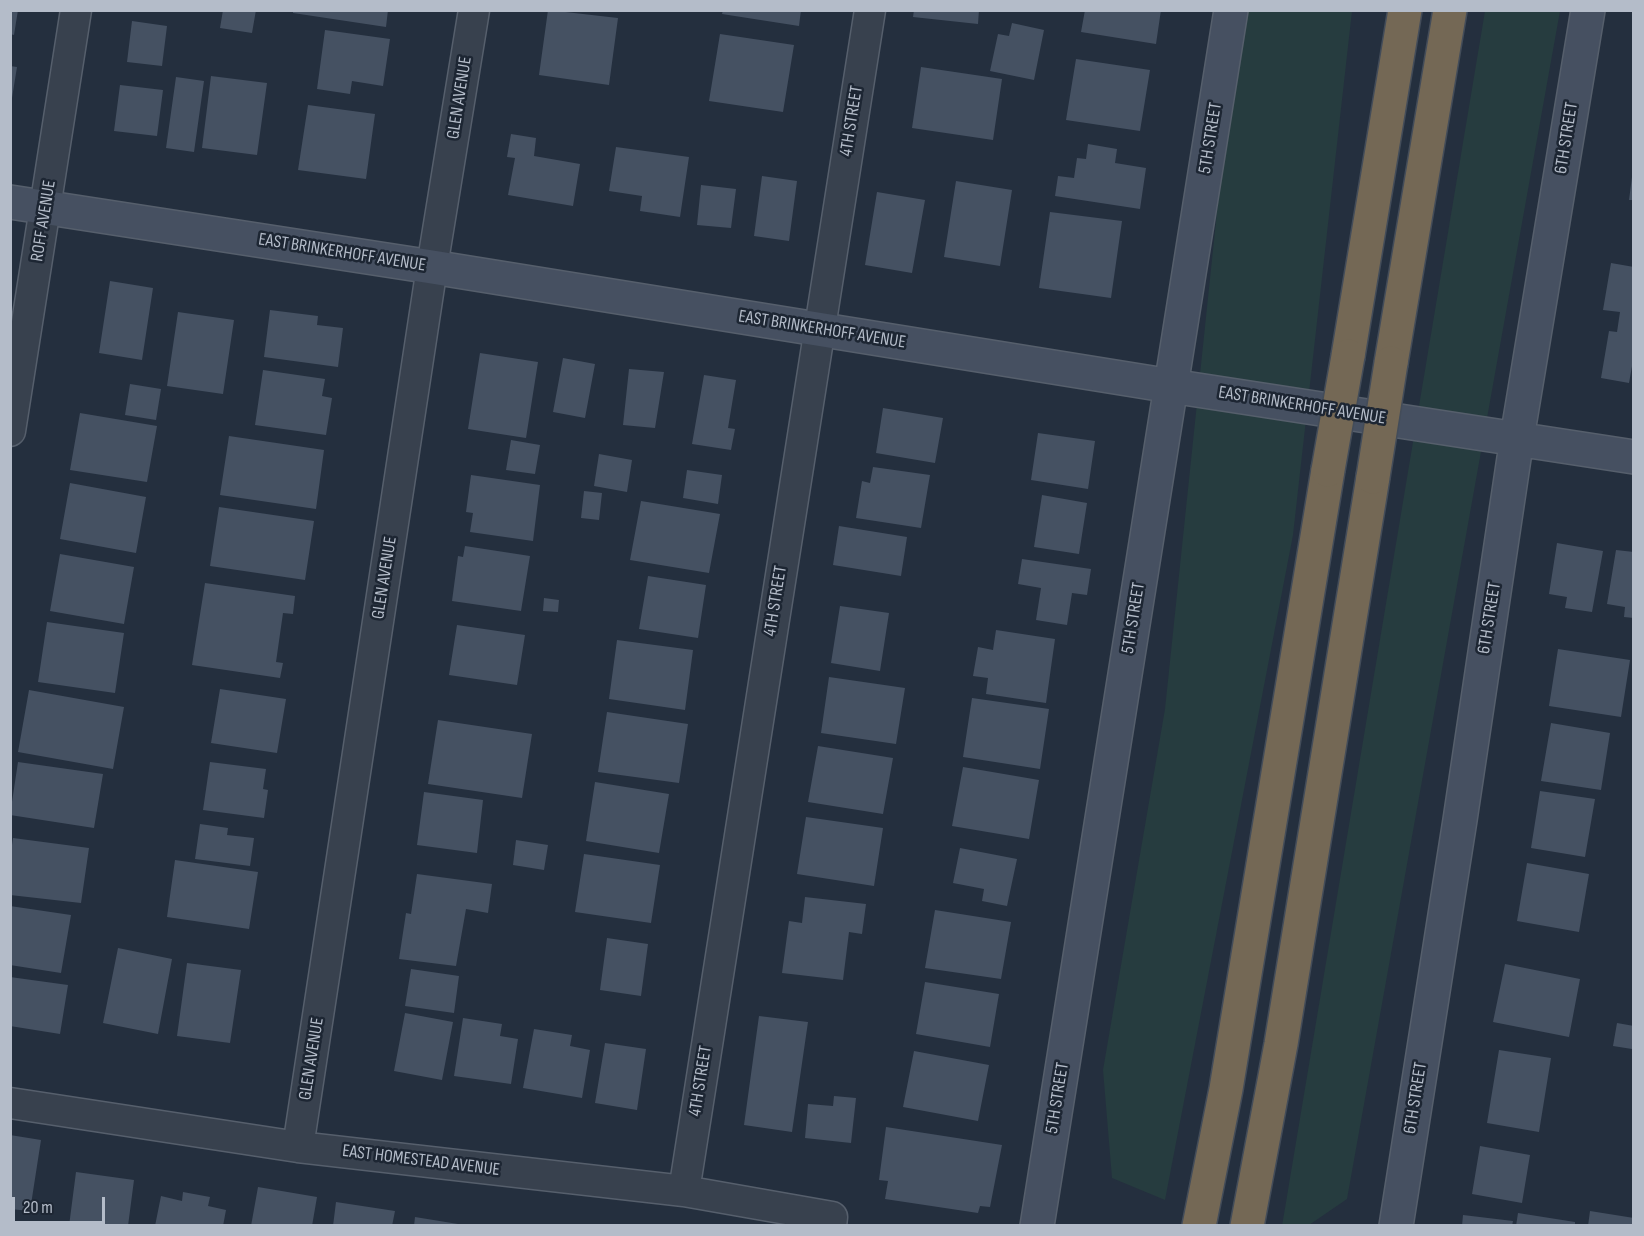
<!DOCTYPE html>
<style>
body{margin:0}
#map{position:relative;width:1644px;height:1236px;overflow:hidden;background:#242f3e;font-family:"Sofia Sans Condensed",sans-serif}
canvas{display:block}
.frame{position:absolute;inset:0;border:12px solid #b4bcc9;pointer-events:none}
.scale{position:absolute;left:12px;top:1197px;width:93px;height:27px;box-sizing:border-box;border:3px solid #b4bcc9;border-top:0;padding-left:8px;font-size:18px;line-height:21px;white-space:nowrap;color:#b4bcc9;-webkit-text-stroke:4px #1d2633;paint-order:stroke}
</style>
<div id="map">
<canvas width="1644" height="1236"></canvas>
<div class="frame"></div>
<div class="scale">20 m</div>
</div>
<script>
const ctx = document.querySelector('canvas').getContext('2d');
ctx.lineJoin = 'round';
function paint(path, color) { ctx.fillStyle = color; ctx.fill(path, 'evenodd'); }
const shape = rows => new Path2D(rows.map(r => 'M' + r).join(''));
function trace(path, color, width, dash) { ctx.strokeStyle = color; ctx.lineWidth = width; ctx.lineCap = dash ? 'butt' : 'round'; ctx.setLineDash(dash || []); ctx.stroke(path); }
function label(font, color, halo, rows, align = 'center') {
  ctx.font = font + ' "Sofia Sans Condensed",sans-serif'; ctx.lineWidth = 5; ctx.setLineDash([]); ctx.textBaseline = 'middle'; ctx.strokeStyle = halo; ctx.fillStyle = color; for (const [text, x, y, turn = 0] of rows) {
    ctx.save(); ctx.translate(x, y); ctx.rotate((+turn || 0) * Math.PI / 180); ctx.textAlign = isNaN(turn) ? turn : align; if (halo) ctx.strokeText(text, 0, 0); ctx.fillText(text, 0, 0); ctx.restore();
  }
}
const green = shape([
 [1238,11,1352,11,1293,535,1165,1200,1112,1178,1103,1070,1165,709],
 [1485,11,1560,11,1347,1199,1309,1225,1282,1226]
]);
const building = shape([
 [10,10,18,10,14,35,10,34],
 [223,10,256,10,252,33,220,28],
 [293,10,388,10,386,27,293,13],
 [548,10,618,18,609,85,539,75],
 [723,10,801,10,799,26,722,14],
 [914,10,979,10,978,24,913,17],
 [1085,10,1161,10,1156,44,1081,32],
 [132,21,167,26,162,66,127,62],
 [1012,23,1044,30,1034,80,990,71,998,34,1009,36],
 [325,30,390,39,383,86,352,81,350,94,317,89],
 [720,34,794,45,783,112,709,101],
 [1076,59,1150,70,1140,131,1066,120],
 [10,66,17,67,12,98,10,98],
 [921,67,1002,79,993,140,912,128],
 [211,76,267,83,257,155,202,148],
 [176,77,204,81,194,152,166,148],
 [120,85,163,90,157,136,114,131],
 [308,105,375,114,366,179,298,170],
 [511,134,536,138,534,156,580,164,573,206,508,195,515,158,507,157],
 [1088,144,1117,149,1115,163,1146,168,1140,209,1055,196,1058,176,1074,178,1077,158,1086,159],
 [616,147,689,157,680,217,640,211,642,196,609,191],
 [762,176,797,181,789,241,754,236],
 [1632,177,1634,177,1634,200,1629,200],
 [956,181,1012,190,1000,266,944,257],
 [701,185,736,189,731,228,697,225],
 [877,192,925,200,912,273,865,265],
 [1050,212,1122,221,1111,298,1039,288],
 [1611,263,1634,267,1634,355,1629,383,1601,378,1609,331,1617,332,1620,312,1603,310],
 [110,281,153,288,142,360,99,353],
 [270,310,318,316,317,325,343,328,338,367,264,357],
 [178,312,234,320,223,394,167,386],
 [480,353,538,362,526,438,468,429],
 [563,358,595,364,585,418,553,412],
 [629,369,664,372,655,428,623,425],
 [263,370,325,379,322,396,332,398,326,435,255,425],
 [704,375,736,380,728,428,735,429,731,450,692,444],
 [130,384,161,389,156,420,125,415],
 [883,408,943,418,935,463,876,453],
 [80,413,157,426,147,482,70,470],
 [1038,433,1095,441,1088,489,1031,480],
 [229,436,324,450,316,509,220,495],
 [511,440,540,445,535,474,506,470],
 [599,454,632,460,627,492,594,486],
 [873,467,930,475,921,528,856,518,862,481,870,483],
 [687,470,722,475,718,504,683,498],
 [471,475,540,485,533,541,470,532,473,513,466,512],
 [70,483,146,497,136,553,60,539],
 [584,491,602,493,599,520,581,518],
 [1042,495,1087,503,1079,554,1034,547],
 [641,501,720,514,709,573,630,560],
 [219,507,314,521,305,580,210,566],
 [839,526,907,537,901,576,833,565],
 [1557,543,1603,551,1592,612,1565,608,1567,597,1549,594],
 [465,546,530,556,521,611,452,601,458,556,463,557],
 [1616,550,1634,552,1634,618,1624,617,1625,607,1607,604],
 [60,554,134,567,124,624,50,611],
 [1022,559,1091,569,1087,595,1072,593,1067,625,1036,620,1041,588,1018,584],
 [648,576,706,585,698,638,639,629],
 [205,583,295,596,293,614,283,613,276,662,283,663,280,678,192,665],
 [544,598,559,600,558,612,543,611],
 [840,606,889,613,880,671,831,663],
 [47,622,124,633,115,693,38,682],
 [457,625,525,635,517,685,449,675],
 [996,630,1055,639,1046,703,986,694,988,678,973,676,978,647,993,650],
 [617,640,693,650,685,710,609,699],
 [1558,649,1630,660,1621,717,1549,706],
 [829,677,905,688,896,744,821,733],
 [220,689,286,699,277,753,211,743],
 [29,690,124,707,113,769,18,752],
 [972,698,1049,709,1040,769,963,757],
 [607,712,688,724,679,783,598,772],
 [438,720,532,734,522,798,428,784],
 [1551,723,1610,733,1601,790,1541,781],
 [818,746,893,758,883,814,808,802],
 [18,762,103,774,94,828,10,815],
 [210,762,266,769,263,789,268,790,264,818,203,810],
 [963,767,1039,780,1029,839,952,826],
 [595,782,669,794,659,853,586,841],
 [1540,791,1595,799,1585,857,1531,848],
 [424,792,483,800,477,853,417,845],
 [806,817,883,828,874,886,797,874],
 [200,824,228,828,227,835,254,838,250,866,195,859],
 [13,838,89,848,81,903,10,895,10,859],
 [516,840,548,845,544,870,513,865],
 [960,848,1017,859,1007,906,982,901,984,889,953,883],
 [584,854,660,865,651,923,575,912],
 [175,860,258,872,249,929,167,917],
 [1527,863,1589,874,1579,932,1517,921],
 [417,874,492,884,488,913,466,909,456,966,399,959,406,913,411,914],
 [805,897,866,904,862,934,849,932,843,980,782,973,789,921,802,923],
 [10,906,71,915,61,973,10,965],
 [935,910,1011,922,1001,979,925,968],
 [607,938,648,944,641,996,600,990],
 [118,948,172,959,158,1034,103,1023],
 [187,963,241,970,230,1043,177,1036],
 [1505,964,1580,979,1569,1037,1493,1022],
 [411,969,459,976,454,1013,405,1006],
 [10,977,68,985,60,1034,10,1026],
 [925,982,999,994,990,1047,916,1034],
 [405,1013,453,1022,442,1080,394,1071],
 [759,1016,808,1022,792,1132,744,1125],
 [463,1018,502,1024,500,1036,518,1039,511,1084,454,1076],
 [1617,1023,1634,1026,1632,1049,1613,1046],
 [534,1029,572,1035,570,1046,590,1050,582,1098,523,1088],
 [605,1043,646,1049,637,1110,595,1103],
 [1499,1050,1551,1058,1539,1132,1487,1123],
 [914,1051,989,1065,978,1121,903,1107],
 [834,1096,856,1098,851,1143,805,1138,808,1104,833,1106],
 [886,1127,1002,1145,990,1207,980,1206,978,1213,885,1199,888,1181,879,1180],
 [10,1135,41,1140,30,1211,10,1209],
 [1480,1146,1530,1155,1522,1203,1472,1194],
 [76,1172,134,1180,128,1226,69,1226],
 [258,1187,317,1197,312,1226,251,1226],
 [183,1192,210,1197,208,1206,226,1210,223,1226,155,1226,161,1196,182,1201],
 [336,1202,395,1211,392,1226,333,1226],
 [1590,1211,1634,1218,1634,1226,1588,1226],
 [1518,1213,1575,1222,1575,1226,1516,1226],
 [1463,1215,1513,1221,1512,1226,1462,1226],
 [415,1217,458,1224,458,1226,414,1226]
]);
const street = shape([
 [10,431,76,10],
 [10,1103,298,1147,684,1191,832,1217,831,1226],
 [298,1147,432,267,474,10],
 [684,1191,870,10]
]);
const secondary = shape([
 [10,202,432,267,1171,386,1634,457],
 [1037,1226,1231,10],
 [1396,1226,1460,820,1517,438,1588,10]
]);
const highway = shape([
 [1348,356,1405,10],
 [1391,363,1450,10],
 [1199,1226,1226,1089,1328,470],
 [1247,1226,1281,1044,1373,477]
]);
const highwayBridge = shape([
 [1328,470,1348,356],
 [1373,477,1391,363]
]);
const streetNames = [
 ["GLEN AVENUE",460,98,-81],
 ["4TH STREET",852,121,-81],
 ["5TH STREET",1211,138,-81],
 ["6TH STREET",1567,138,-81],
 ["ROFF AVENUE",44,221,-81],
 ["EAST BRINKERHOFF AVENUE",342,253,9],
 ["EAST BRINKERHOFF AVENUE",822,330,9],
 ["EAST BRINKERHOFF AVENUE",1302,406,9],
 ["GLEN AVENUE",385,578,-81],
 ["4TH STREET",776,601,-81],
 ["5TH STREET",1134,618,-81],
 ["6TH STREET",1490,618,-81],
 ["GLEN AVENUE",312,1059,-81],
 ["4TH STREET",701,1081,-81],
 ["5TH STREET",1058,1098,-81],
 ["6TH STREET",1416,1098,-81],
 ["EAST HOMESTEAD AVENUE",421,1161,7]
];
paint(green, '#263c3f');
paint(building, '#455162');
trace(street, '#565f6c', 33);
trace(secondary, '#565f6c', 36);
trace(highway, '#434c59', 36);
trace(street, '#38414e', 30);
trace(secondary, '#465061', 33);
trace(highway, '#746855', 33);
trace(highwayBridge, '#434c59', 36, []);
trace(highwayBridge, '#746855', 33);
label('18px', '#b4bcc9', '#1d2633', streetNames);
</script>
